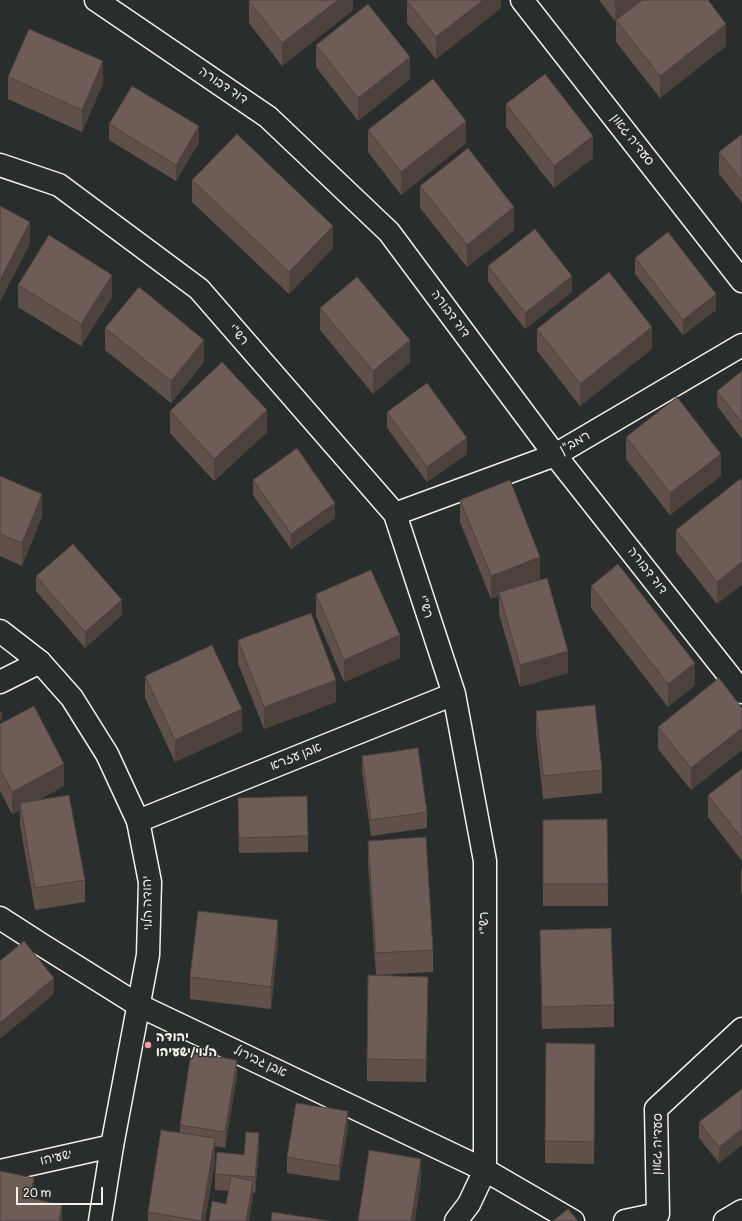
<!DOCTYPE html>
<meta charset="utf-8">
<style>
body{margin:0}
#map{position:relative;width:742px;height:1221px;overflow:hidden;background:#2a2d2e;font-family:Pangolin,sans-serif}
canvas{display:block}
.scale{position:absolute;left:16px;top:1187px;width:87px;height:18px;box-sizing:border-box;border:2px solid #f4f1e8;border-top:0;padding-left:5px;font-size:12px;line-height:14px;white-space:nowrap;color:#f4f1e8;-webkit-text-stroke:3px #2a2d2e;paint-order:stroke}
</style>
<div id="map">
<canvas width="742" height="1221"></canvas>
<div class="scale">20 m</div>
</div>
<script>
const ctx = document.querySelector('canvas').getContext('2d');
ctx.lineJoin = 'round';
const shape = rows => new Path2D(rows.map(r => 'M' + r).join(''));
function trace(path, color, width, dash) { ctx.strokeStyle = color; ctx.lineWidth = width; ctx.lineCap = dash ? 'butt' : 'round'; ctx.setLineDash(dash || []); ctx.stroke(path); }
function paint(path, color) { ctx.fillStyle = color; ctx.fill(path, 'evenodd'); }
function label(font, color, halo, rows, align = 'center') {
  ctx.font = font + ' Pangolin,"Playpen Sans Hebrew",sans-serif'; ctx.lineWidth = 3; ctx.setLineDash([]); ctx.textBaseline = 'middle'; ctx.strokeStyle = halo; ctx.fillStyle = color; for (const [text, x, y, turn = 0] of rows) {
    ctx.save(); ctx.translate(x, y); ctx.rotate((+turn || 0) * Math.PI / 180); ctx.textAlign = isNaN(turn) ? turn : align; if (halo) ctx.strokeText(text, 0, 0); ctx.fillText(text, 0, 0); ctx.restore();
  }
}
const street = shape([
 [96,0,268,117,389,232,555,455,742,692],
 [522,0,742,281],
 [0,165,59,185,199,289,395,514,454,694,485,861,485,1170,138,1005,42,945,0,918],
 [395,514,555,455,742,345],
 [0,682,40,662],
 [138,821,454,694],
 [0,1171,112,1146],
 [456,1221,469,1204,485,1170,573,1221],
 [625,1221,658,1214,656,1109,742,1029],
 [725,1221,742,1211]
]);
const secondary = shape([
 [0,631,40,662,72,698,107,754,138,821,150,882,148,955,112,1146,100,1221]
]);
const wall = shape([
 [353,0,353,10,282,66,249,23,249,1],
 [501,0,501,8,436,59,407,23,407,1],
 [599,0,708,0,726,46,660,98,616,42,616,20,615,21],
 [316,45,410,79,358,121,316,67],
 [8,77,103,83,82,132,8,99],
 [506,104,593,158,554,188,506,127],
 [109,124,199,142,176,181,109,140],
 [368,130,466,143,401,195,368,152],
 [742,134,742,203,719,174,719,152],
 [192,180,333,248,289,294,192,202],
 [420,186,514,230,467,267,420,208],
 [635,258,716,310,683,335,635,274],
 [488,266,572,292,525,329,488,281],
 [18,285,112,297,81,346,18,307],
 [320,308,410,362,373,394,320,330],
 [105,328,204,362,171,403,105,350],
 [537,329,652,349,580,406,537,351],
 [742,371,742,439,717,406,717,391],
 [170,411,267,432,214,481,170,433],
 [387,412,467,454,427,482,387,428],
 [626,437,721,476,670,515,626,459],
 [0,476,42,516,22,566,0,556],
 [253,480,335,518,291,549,253,495],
 [742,481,717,604,676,552,676,530],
 [460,500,540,579,529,583,568,673,520,687,499,614,499,596,491,599,460,522],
 [36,576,122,615,85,648,36,591],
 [591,586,695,685,668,707,591,608],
 [316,594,400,658,344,682,316,616],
 [238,640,336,702,264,729,238,663],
 [145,676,242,731,175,762,145,698],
 [742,708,742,750,691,790,658,749,658,727],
 [536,711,602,770,602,793,543,799,536,733],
 [0,724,64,786,38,800,85,880,85,902,35,910,20,825,20,810,12,814,0,791],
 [362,756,427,812,427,828,371,836,362,771],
 [742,769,742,861,708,817,708,795],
 [238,798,308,836,308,852,239,853],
 [607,819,608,906,543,906,543,820],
 [368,841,433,950,433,972,377,975,428,999,426,1082,367,1081,367,1059,376,975,368,863],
 [742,868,742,893,741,892,741,869],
 [540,930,614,1005,614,1027,542,1029,540,952],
 [278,942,271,1009,190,999,190,977],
 [595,1066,594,1164,545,1163,545,1141],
 [237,1076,225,1148,215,1146,215,1161,205,1221,148,1221,148,1212,180,1133,180,1125],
 [742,1089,742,1145,719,1163,699,1138,699,1122],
 [348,1127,339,1181,287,1173,287,1157],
 [259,1149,255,1193,253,1193,253,1196,249,1221,209,1221,226,1204,229,1191,215,1190,215,1174,244,1155]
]);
const shadedWall = shape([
 [338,0,353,0,353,10,282,66,282,43],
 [483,0,501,0,501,8,436,59,436,37],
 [615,0,642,0,615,21],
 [726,24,726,46,660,98,660,76],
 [410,57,410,79,358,121,358,98],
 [103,61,103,83,82,132,82,110],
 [466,121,466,143,401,195,401,172],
 [199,126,199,142,176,181,176,165],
 [593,136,593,158,554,188,554,166],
 [514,207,514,230,467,267,467,245],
 [30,222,30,244,0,302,0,280],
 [333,226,333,248,289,294,289,272],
 [112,275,112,297,81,346,81,324],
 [572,276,572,292,525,329,525,313],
 [716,294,716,310,683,335,683,320],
 [652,327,652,349,580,406,580,384],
 [204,340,204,362,171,403,171,381],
 [410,340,410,362,373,394,373,371],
 [267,410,267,432,214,481,214,459],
 [467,438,467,454,427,482,427,467],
 [721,454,721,476,670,515,670,493],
 [42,494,42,516,22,566,22,543],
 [335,503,335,518,291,549,291,534],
 [540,557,540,579,500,595,499,592,499,596,491,599,491,576],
 [742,562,742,585,717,604,717,582],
 [122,600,122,615,85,648,85,632],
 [400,635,400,658,344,682,344,660],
 [568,651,568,673,520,687,520,665],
 [695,663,695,685,668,707,668,684],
 [336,680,336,702,264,729,264,707],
 [242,709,242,731,175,762,175,740],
 [2,711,2,719,0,720,0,712],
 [742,728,742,750,691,790,691,768],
 [64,764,64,786,22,809,20,803,20,810,12,814,12,792],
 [278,920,278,942,271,1009,271,987],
 [428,977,428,999,426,1082,426,1060],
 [54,978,54,994,0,1039,0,1023],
 [595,1044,595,1066,594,1164,594,1142],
 [237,1060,237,1076,225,1148,225,1132],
 [348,1111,348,1127,339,1181,339,1166],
 [742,1129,742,1145,719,1163,719,1147],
 [259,1133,259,1149,255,1193,255,1177],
 [215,1138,215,1161,205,1221,201,1221],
 [421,1159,421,1181,415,1221,411,1221],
 [34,1178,34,1205,30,1198],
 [253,1181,253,1196,249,1221,246,1221],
 [62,1205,62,1221,59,1221]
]);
const building = shape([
 [250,0,338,0,282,43,249,1,250,0],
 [408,0,483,0,436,37,407,1,408,0],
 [642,0,708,0,726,24,660,76,616,20,642,0],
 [368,4,410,57,358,98,316,45,368,4],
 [29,29,103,61,82,110,8,77,29,29],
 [545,74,593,136,554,166,506,104,545,74],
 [433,79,466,121,401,172,368,130,433,79],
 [132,86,199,126,176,165,109,124,132,86],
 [237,134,333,226,289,272,192,180,237,134],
 [742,134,742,181,719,152,742,134],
 [468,148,514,207,467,245,420,186,468,148],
 [0,206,30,222,0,280,0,206],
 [535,229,572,276,525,313,488,266,535,229],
 [668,232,716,294,683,320,635,258,668,232],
 [49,235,112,275,81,324,18,285,49,235],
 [609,272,652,327,580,384,537,329,609,272],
 [357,277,410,340,373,371,320,308,357,277],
 [139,287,204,340,171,381,105,328,139,287],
 [222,362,267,410,214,459,170,411,222,362],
 [742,371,742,423,717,391,742,371],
 [427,383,467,438,427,467,387,412,427,383],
 [677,397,721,454,670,493,626,437,677,397],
 [297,448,335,503,291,534,253,480,297,448],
 [0,476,42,494,22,543,0,534,0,476],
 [740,479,742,481,742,562,717,582,676,530,740,479],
 [510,480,540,557,491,576,460,500,510,480],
 [73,544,122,600,85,632,36,576,73,544],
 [618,564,695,663,668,684,591,586,618,564],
 [371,570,400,635,344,660,316,594,371,570],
 [547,578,568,651,520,665,499,592,547,578],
 [311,613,336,680,264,707,238,640,311,613],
 [212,645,242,709,175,740,145,676,212,645],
 [719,678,742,708,742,728,691,768,658,727,719,678],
 [595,705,602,770,543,776,536,711,595,705],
 [34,706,64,764,12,792,0,769,0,724,34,706],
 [418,748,427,812,371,820,362,756,418,748],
 [742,769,742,839,708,795,742,769],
 [69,795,85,880,35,888,20,803,69,795],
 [307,796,308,836,239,838,238,798,307,796],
 [607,819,608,884,543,884,543,820,607,819],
 [426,837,433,950,376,953,368,841,426,837],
 [198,911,278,920,271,987,190,977,198,911],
 [611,928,614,1005,542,1007,540,930,611,928],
 [24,941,54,978,0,1023,0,961,24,941],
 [368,975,428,977,426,1060,367,1059,368,975],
 [546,1043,595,1044,594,1142,545,1141,546,1043],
 [191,1053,237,1060,225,1132,180,1125,191,1053],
 [742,1089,742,1129,719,1147,699,1122,742,1089],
 [296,1103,348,1111,339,1166,287,1157,296,1103],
 [161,1130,215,1138,201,1221,148,1212,161,1130],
 [246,1132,259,1133,255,1177,215,1174,217,1152,244,1155,246,1132],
 [369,1150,421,1159,411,1221,358,1221,369,1150],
 [0,1171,34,1178,30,1198,62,1205,59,1221,0,1221,0,1171],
 [231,1176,253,1181,246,1221,209,1221,212,1201,226,1204,231,1176],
 [568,1209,578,1221,553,1221,568,1209],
 [272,1212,330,1221,271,1221,272,1212]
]);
const markers = [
 [148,1045,4,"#ff9aa2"]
];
const streetNames = [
 ["דוד דבורה",223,86,34],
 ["סעדיה גאון",632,140,52],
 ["דוד דבורה",450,314,53],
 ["רש\"י",238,335,49],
 ["רמב\"ן",575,443,-30],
 ["דוד דבורה",647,571,52],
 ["רש\"י",425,607,72],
 ["אבן עזרא",296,757,-22],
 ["יהודה הלוי",148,903,-91],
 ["רש\"י",485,923,-90],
 ["אבן גבירול",260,1062,25],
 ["סעדיה גאון",658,1144,-89],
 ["ישעיהו",56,1158,-13]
];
const poiNames = [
 ["יהודה",156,1038],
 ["הלוי/ישעיהו",156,1053]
];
trace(street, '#f4f1e8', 25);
trace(secondary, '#f4f1e8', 25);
trace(street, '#2a2d2e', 22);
trace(secondary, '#2a2d2e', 22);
paint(wall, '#5f504a');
paint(shadedWall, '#4d413c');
paint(building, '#6e5d56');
trace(building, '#4d413c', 1);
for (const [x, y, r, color] of markers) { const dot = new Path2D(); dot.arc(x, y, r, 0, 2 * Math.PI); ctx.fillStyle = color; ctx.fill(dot); trace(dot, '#2a2d2e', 1.5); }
label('13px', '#f4f1e8', '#2a2d2e', streetNames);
label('bold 13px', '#f4f1e8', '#2a2d2e', poiNames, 'left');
</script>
